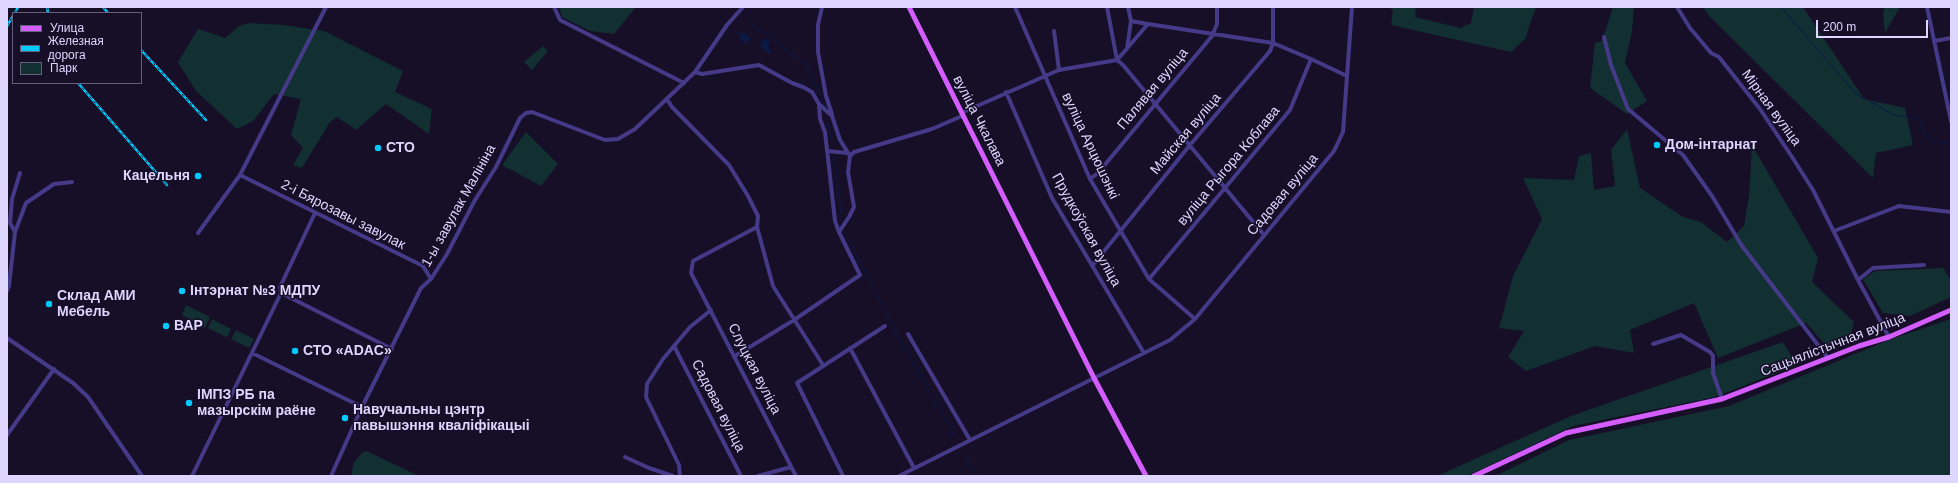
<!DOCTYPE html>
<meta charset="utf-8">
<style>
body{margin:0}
#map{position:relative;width:1958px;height:483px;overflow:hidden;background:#160f27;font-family:Helvetica,sans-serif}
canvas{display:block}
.frame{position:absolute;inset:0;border:8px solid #dfd6ff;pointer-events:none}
.legend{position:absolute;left:12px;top:12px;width:130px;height:72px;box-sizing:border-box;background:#160f27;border:1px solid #665f7d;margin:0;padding:5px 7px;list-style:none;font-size:12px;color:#dfd6ff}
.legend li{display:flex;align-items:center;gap:8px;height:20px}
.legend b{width:20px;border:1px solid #665f7d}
.scale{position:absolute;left:1816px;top:20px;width:112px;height:18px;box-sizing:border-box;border:2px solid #dfd6ff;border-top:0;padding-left:5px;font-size:12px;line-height:14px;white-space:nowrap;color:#dfd6ff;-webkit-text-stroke:3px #160f27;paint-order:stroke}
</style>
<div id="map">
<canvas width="1958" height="483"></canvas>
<div class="frame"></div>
<ul class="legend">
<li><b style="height:5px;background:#d45dff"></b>Улица</li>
<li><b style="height:5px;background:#02caff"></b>Железная дорога</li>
<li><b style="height:11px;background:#122f31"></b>Парк</li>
</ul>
<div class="scale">200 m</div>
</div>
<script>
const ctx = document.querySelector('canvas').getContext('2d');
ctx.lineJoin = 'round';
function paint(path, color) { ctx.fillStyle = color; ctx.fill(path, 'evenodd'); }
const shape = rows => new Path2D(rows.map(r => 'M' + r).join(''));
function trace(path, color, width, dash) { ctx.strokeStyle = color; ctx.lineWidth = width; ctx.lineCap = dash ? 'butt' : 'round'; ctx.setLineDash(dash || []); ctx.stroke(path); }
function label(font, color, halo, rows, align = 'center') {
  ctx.font = font + ' Helvetica,sans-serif'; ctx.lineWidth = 3; ctx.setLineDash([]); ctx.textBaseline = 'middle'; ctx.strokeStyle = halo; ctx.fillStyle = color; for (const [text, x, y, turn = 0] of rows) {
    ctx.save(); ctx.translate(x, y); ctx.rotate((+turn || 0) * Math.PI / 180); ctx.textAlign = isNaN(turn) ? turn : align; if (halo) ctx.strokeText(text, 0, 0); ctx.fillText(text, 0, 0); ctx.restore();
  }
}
const green = shape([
 [559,7,636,7,614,34,590,31,562,17],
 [1389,7,1416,7,1415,17,1460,28,1471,23,1474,7,1536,7,1525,39,1511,52,1391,25,1393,11],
 [1613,7,1634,7,1632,31,1625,63,1647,101,1627,114,1590,88,1595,43,1602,41],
 [1703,7,1803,7,1864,99,1905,108,1913,145,1876,153,1873,178,1709,16],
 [1885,7,1900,7,1885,33,1883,14],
 [249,23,283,25,324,31,403,71,395,92,432,109,429,134,386,104,356,130,337,117,330,122,302,168,293,165,303,148,291,135,301,99,274,94,253,121,237,129,196,91,178,62,198,29,225,38,239,26],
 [543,46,548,51,532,70,524,62],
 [1627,129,1640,188,1683,217,1701,222,1727,242,1744,226,1749,195,1752,145,1818,258,1812,282,1854,322,1851,334,1830,350,1806,323,1718,358,1694,303,1630,330,1634,353,1595,346,1526,371,1508,357,1524,331,1499,328,1513,276,1542,219,1523,178,1574,180,1579,156,1591,153,1594,190,1615,186,1611,150],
 [526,132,558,164,541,186,502,165],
 [1943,268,1950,278,1951,297,1910,316,1883,313,1863,279,1875,271],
 [186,305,210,317,205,328,182,315],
 [212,319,231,329,228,336,226,337,208,328],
 [1951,319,1951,476,1495,476,1569,440,1729,406,1894,338],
 [236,330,254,339,249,348,231,339],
 [1783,342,1797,365,1715,397,1573,426,1467,476,1437,476,1571,416],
 [367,451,381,458,419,476,351,476,354,462,363,452]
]);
const water = shape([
 [739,33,745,34,749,37,749,40,746,43,741,41],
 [764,38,770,42,768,48,772,52,769,54,760,45]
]);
const stream = shape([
 [1781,7,1856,94,1896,116,1919,118,1925,136,1943,143,1951,143],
 [745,13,750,22,807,65,825,106],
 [827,118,832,145],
 [834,156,842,220],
 [845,233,898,336,955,437],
 [965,455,977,476]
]);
const minor = shape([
 [554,7,560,20,684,83],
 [822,7,818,25,818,52,826,96,832,114],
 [1015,7,1090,179,1120,230,1149,279,1195,319],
 [1677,7,1690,28,1711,53,1719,57,1760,109,1794,160,1813,190,1858,280,1889,337],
 [1927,7,1951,121],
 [1131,21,1148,24],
 [1054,31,1059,70],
 [1604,37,1611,65,1628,109,1683,155,1712,196,1742,246,1828,358],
 [1934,41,1951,38],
 [1127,49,1131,21,1128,7],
 [695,72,702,74,759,65,792,83,803,87,812,92,819,104,832,116,840,140,850,156],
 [1006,92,1052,198,1144,353],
 [667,99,672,107,729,165,748,196,758,216,757,227,773,286,823,365],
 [961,113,1059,70,1117,60,1107,7],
 [828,151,847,153],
 [240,175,326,7],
 [1090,179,1098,173,1212,36,1217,24,1217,7],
 [315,213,280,287,281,293,392,349],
 [757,227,693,261,691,273,796,476],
 [1834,231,1899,206,1951,212],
 [15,232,10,223,12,199,20,173],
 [839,232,849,217,854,207,848,172,850,156,854,152,932,129,962,116],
 [198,233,240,175,423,266,431,279],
 [1264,235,1123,65,1117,60,1148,24,1273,43,1311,59,1347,76],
 [1092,266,1190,145,1270,51,1273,43,1273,7],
 [1149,279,1290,110,1311,59],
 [1858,280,1873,268,1924,265],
 [7,291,9,286,15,232,26,203,54,184,72,182],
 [908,334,970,440],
 [7,338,73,383,88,397,142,476],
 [1653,344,1681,335,1710,352,1713,356,1713,373,1722,399],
 [674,346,741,476],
 [850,348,914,468],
 [252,353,362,407],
 [735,356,794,320,860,275,839,232,835,221,825,132,820,119,819,104],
 [7,435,54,369],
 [625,457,649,468,673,476],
 [192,476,281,293],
 [331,476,362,407,421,288,431,279,447,254,475,200,496,167,520,118,526,113,532,112,605,140,618,139,635,129,695,72,727,25,743,7],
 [680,476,679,465,646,397,647,384,663,359,690,327,711,310],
 [758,476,791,467],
 [843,476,797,383,885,326],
 [899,476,1170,340,1195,319,1334,151,1343,132,1352,7]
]);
const major = shape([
 [909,7,1094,378,1146,476],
 [1474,476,1566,433,1722,399,1859,346,1889,337,1951,310]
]);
const rail = shape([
 [47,7,48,13],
 [103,7,108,13],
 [15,13,18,7],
 [7,26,13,16],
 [141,50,206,120],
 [78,83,167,185]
]);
const markers = [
 [1657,145,4,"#02caff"],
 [378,148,4,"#02caff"],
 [198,176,4,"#02caff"],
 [182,291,4,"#02caff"],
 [49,304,4,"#02caff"],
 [166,326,4,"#02caff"],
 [295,351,4,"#02caff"],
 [189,403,4,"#02caff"],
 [345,418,4,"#02caff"]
];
const streetNames = [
 ["Палявая вуліца",1153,89,-50],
 ["Мірная вуліца",1771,108,54],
 ["вуліца Чкалава",979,121,63],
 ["Майская вуліца",1186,134,-50],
 ["вуліца Арцюшэнкі",1090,146,65],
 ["вуліца Рыгора Коблава",1229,166,-50],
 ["Садовая вуліца",1283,195,-50],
 ["1-ы завулак Малініна",459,206,-61],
 ["2-і Бярозавы завулак",343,215,27],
 ["Прудкоўская вуліца",1086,230,61],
 ["Сацыялістычная вуліца",1833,345,-21],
 ["Слуцкая вуліца",754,369,63],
 ["Садовая вуліца",718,406,63]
];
const poiNames = [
 ["Дом-інтарнат",1665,145],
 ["СТО",386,148],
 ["Кацельня",190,176,"right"],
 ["Інтэрнат №3 МДПУ",190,291],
 ["Склад АМИ",57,296],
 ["Мебель",57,312],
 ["ВАР",174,326],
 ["СТО «ADAC»",303,351],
 ["ІМПЗ РБ па",197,395],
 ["мазырскім раёне",197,411],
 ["Навучальны цэнтр",353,410],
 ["павышэння кваліфікацыі",353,426]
];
paint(green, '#122f31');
paint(water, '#0a1946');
trace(stream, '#0a1946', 1);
trace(minor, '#453a87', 4);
trace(major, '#d45dff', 5);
trace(rail, '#02caff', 2.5);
trace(rail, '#160f27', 1, [3]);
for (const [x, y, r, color] of markers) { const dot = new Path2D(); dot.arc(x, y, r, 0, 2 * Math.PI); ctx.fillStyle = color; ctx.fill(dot); trace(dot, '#160f27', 1.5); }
label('14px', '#dfd6ff', '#160f27', streetNames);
label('bold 14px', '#dfd6ff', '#160f27', poiNames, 'left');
</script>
